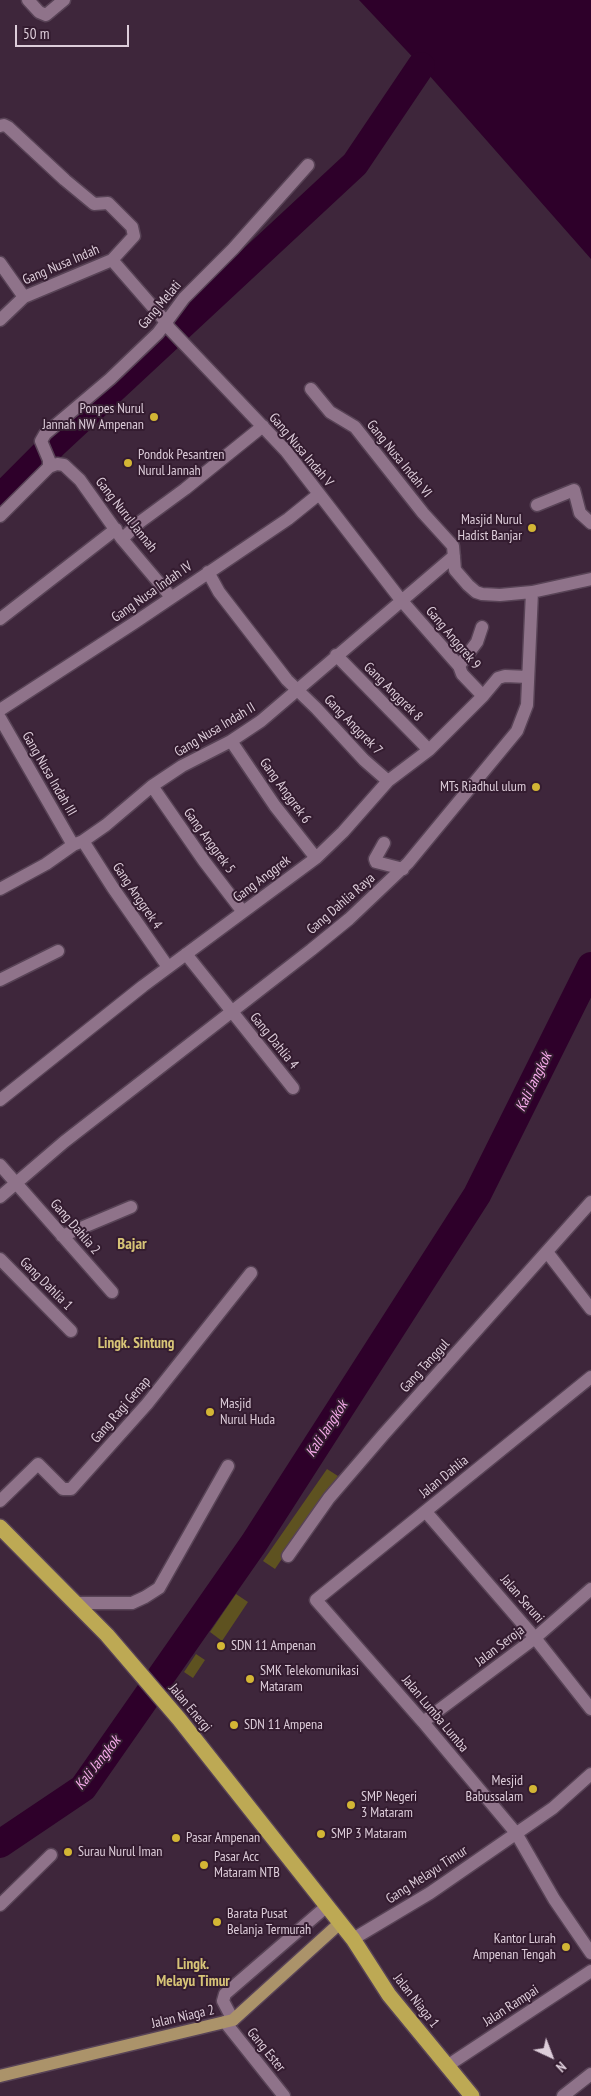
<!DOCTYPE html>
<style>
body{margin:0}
#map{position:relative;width:591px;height:2096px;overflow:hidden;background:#3e263b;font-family:"PT Sans Narrow",sans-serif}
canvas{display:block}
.north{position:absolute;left:526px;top:2031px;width:50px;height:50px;-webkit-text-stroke:4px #341c30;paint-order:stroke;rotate:137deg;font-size:14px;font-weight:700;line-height:20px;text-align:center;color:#ddcdda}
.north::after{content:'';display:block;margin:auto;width:18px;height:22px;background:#ddcdda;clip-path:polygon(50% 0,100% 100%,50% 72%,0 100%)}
.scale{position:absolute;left:15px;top:25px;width:114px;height:22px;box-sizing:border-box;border:2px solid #ddcdda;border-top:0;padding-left:6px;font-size:15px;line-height:18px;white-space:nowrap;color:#ddcdda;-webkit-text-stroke:4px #341c30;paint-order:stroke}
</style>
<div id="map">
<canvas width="591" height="2096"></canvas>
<div class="north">N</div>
<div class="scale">50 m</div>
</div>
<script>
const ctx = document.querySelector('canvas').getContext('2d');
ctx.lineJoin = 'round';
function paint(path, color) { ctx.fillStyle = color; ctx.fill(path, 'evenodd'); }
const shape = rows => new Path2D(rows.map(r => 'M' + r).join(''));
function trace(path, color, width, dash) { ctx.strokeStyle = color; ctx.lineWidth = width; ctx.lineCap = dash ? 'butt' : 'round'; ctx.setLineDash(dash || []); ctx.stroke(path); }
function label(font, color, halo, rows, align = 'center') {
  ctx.font = font + ' "PT Sans Narrow",sans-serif'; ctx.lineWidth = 4; ctx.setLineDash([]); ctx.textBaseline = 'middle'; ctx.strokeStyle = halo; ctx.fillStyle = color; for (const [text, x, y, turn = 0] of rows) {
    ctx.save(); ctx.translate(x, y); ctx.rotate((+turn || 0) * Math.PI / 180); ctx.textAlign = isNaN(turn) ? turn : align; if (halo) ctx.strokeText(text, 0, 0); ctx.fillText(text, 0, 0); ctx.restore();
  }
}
const green = shape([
 [327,1469,338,1476,275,1569,263,1561],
 [236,1594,248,1602,222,1641,210,1632],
 [196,1654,205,1660,193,1678,184,1672]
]);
const water = shape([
 [359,0,591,0,591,259,421,66]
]);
const river = shape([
 [0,498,53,445,355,164,421,66],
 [0,1844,83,1788,254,1543,477,1195,591,966]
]);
const minor = shape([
 [28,0,39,12,46,15,64,0],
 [0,126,4,125,8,127,65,180,94,204,108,203,132,227,134,236,112,260,166,322,169,328,286,451,401,600,459,666,462,674,483,696],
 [0,263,24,297],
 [0,320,24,297,112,260],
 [311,389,330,412,355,427,423,513,453,546,455,570,468,585,476,592,482,594,500,595,532,592],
 [49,467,49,460,41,441,45,434,110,379,158,333,184,298,233,249,308,165],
 [537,505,574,490,580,513,591,523],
 [0,516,49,467,57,464,64,465,80,480,122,539,171,597],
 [122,539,140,522,185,489,263,426],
 [208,572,219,592,287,680,316,708,364,760,388,781],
 [0,619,116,529],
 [336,655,429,750],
 [459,666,477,642,482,627],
 [0,710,134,623,288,519,319,494],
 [0,718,73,845],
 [231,741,275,806,316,858],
 [152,786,204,861,243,912],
 [83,841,113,888,168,967],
 [384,843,375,859,376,862,403,869],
 [0,889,46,864,73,845,83,841,106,825,152,786,182,766,231,741,261,721,454,556],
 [186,954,293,1088],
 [0,980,58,951],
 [0,1100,143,986,316,858,343,832,388,781,429,750,483,696,498,678,505,676,528,677],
 [0,1165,112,1292],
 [0,1197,64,1142,311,950,349,919,408,863,517,731,527,705,532,592,591,579],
 [62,1236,131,1207],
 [547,1252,591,1309],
 [0,1259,71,1331],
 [591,1377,316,1600,423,1722,516,1833,554,1899,591,1953],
 [0,1501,38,1464,63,1489,71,1489,147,1404,251,1273],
 [426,1512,535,1638,591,1709],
 [288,1556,329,1498,384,1434,591,1202],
 [76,1603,132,1603,145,1597,159,1588,228,1466],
 [423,1722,535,1638,591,1589],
 [0,1905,51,1855],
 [353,1939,430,1893,553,1808,591,1774],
 [233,2020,223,2001,225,1994,327,1906],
 [225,2022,284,2096],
 [447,2066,591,1971],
 [563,2096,591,2074]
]);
const major = shape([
 [0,2076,233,2020,340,1923]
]);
const highway = shape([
 [0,1527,107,1635,179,1719,353,1939,389,1995,472,2096]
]);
const markers = [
 [154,417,5,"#d3b635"],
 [128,463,5,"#d3b635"],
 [532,528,5,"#d3b635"],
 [536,787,5,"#d3b635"],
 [210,1412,5,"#d3b635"],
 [221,1646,5,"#d3b635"],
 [250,1679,5,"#d3b635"],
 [234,1725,5,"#d3b635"],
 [533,1789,5,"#d3b635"],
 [351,1805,5,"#d3b635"],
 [321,1834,5,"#d3b635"],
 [176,1838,5,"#d3b635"],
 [68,1852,5,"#d3b635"],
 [204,1865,5,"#d3b635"],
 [217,1922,5,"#d3b635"],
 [566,1947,5,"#d3b635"]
];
const streetNames = [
 ["Gang Nusa Indah",61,265,-23],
 ["Gang Melati",160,305,-50],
 ["Gang Nusa Indah V",301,450,50],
 ["Gang Nusa Indah VI",399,459,51],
 ["Gang Nurul Jannah",126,515,52],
 ["Gang Nusa Indah IV",152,592,-35],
 ["Gang Anggrek 9",453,638,50],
 ["Gang Anggrek 8",393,692,45],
 ["Gang Anggrek 7",353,725,46],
 ["Gang Nusa Indah II",215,730,-31],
 ["Gang Nusa Indah III",49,774,60],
 ["Gang Anggrek 6",285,791,54],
 ["Gang Anggrek 5",209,841,54],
 ["Gang Anggrek",262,879,-37],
 ["Gang Anggrek 4",137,896,56],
 ["Gang Dahlia Raya",341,904,-41],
 ["Gang Dahlia 4",274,1041,51],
 ["Gang Dahlia 2",75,1227,49],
 ["Gang Dahlia 1",46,1284,45],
 ["Gang Tanggul",425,1366,-48],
 ["Gang Ragi Genap",121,1410,-49],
 ["Jalan Dahlia",444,1477,-39],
 ["Jalan Seruni",522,1599,49],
 ["Jalan Seroja",500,1646,-37],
 ["Jalan Energi",190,1708,50],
 ["Jalan Lumba Lumba",435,1714,50],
 ["Gang Melayu Timur",427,1875,-33],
 ["Jalan Niaga 1",416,2001,52],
 ["Jalan Rampai",511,2006,-33],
 ["Jalan Niaga 2",183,2017,-13],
 ["Gang Ester",266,2050,51]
];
const poiNames = [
 ["Ponpes Nurul",144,409,"right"],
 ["Jannah NW Ampenan",144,425,"right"],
 ["Pondok Pesantren",138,455],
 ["Nurul Jannah",138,471],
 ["Masjid Nurul",522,520,"right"],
 ["Hadist Banjar",522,536,"right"],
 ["MTs Riadhul ulum",526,787,"right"],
 ["Masjid",220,1404],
 ["Nurul Huda",220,1420],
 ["SDN 11 Ampenan",231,1646],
 ["SMK Telekomunikasi",260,1671],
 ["Mataram",260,1687],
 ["SDN 11 Ampena",244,1725],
 ["Mesjid",523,1781,"right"],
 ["Babussalam",523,1797,"right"],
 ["SMP Negeri",361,1797],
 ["3 Mataram",361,1813],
 ["SMP 3 Mataram",331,1834],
 ["Pasar Ampenan",186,1838],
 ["Surau Nurul Iman",78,1852],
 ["Pasar Acc",214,1857],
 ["Mataram NTB",214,1873],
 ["Barata Pusat",227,1914],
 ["Belanja Termurah",227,1930],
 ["Kantor Lurah",556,1939,"right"],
 ["Ampenan Tengah",556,1955,"right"]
];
const waterNames = [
 ["Kali Jangkok",534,1082,-64],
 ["Kali Jangkok",327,1429,-57],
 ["Kali Jangkok",98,1763,-52]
];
const neighbourhoodNames = [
 ["Lingk. Sintung",136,1344],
 ["Lingk.",193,1965],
 ["Melayu Timur",193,1982]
];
const quarterNames = [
 ["Bajar",132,1244]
];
paint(green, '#5e5220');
paint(water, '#2e002a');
trace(river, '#2e002a', 28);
trace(minor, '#584356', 15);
trace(major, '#584356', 15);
trace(highway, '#584356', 18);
trace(minor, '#8f738a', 12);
trace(major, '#ab936a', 12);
trace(highway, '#bda954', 15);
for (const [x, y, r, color] of markers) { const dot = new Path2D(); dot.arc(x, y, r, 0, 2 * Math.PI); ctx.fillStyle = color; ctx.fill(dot); trace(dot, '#341c30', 2); }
label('14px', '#ddcdda', '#341c30', streetNames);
label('14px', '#ddcdda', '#341c30', poiNames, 'left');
label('italic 15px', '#f6abea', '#341c30', waterNames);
label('bold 15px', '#d7c477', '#341c30', neighbourhoodNames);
label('bold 16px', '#d7c477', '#341c30', quarterNames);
</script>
